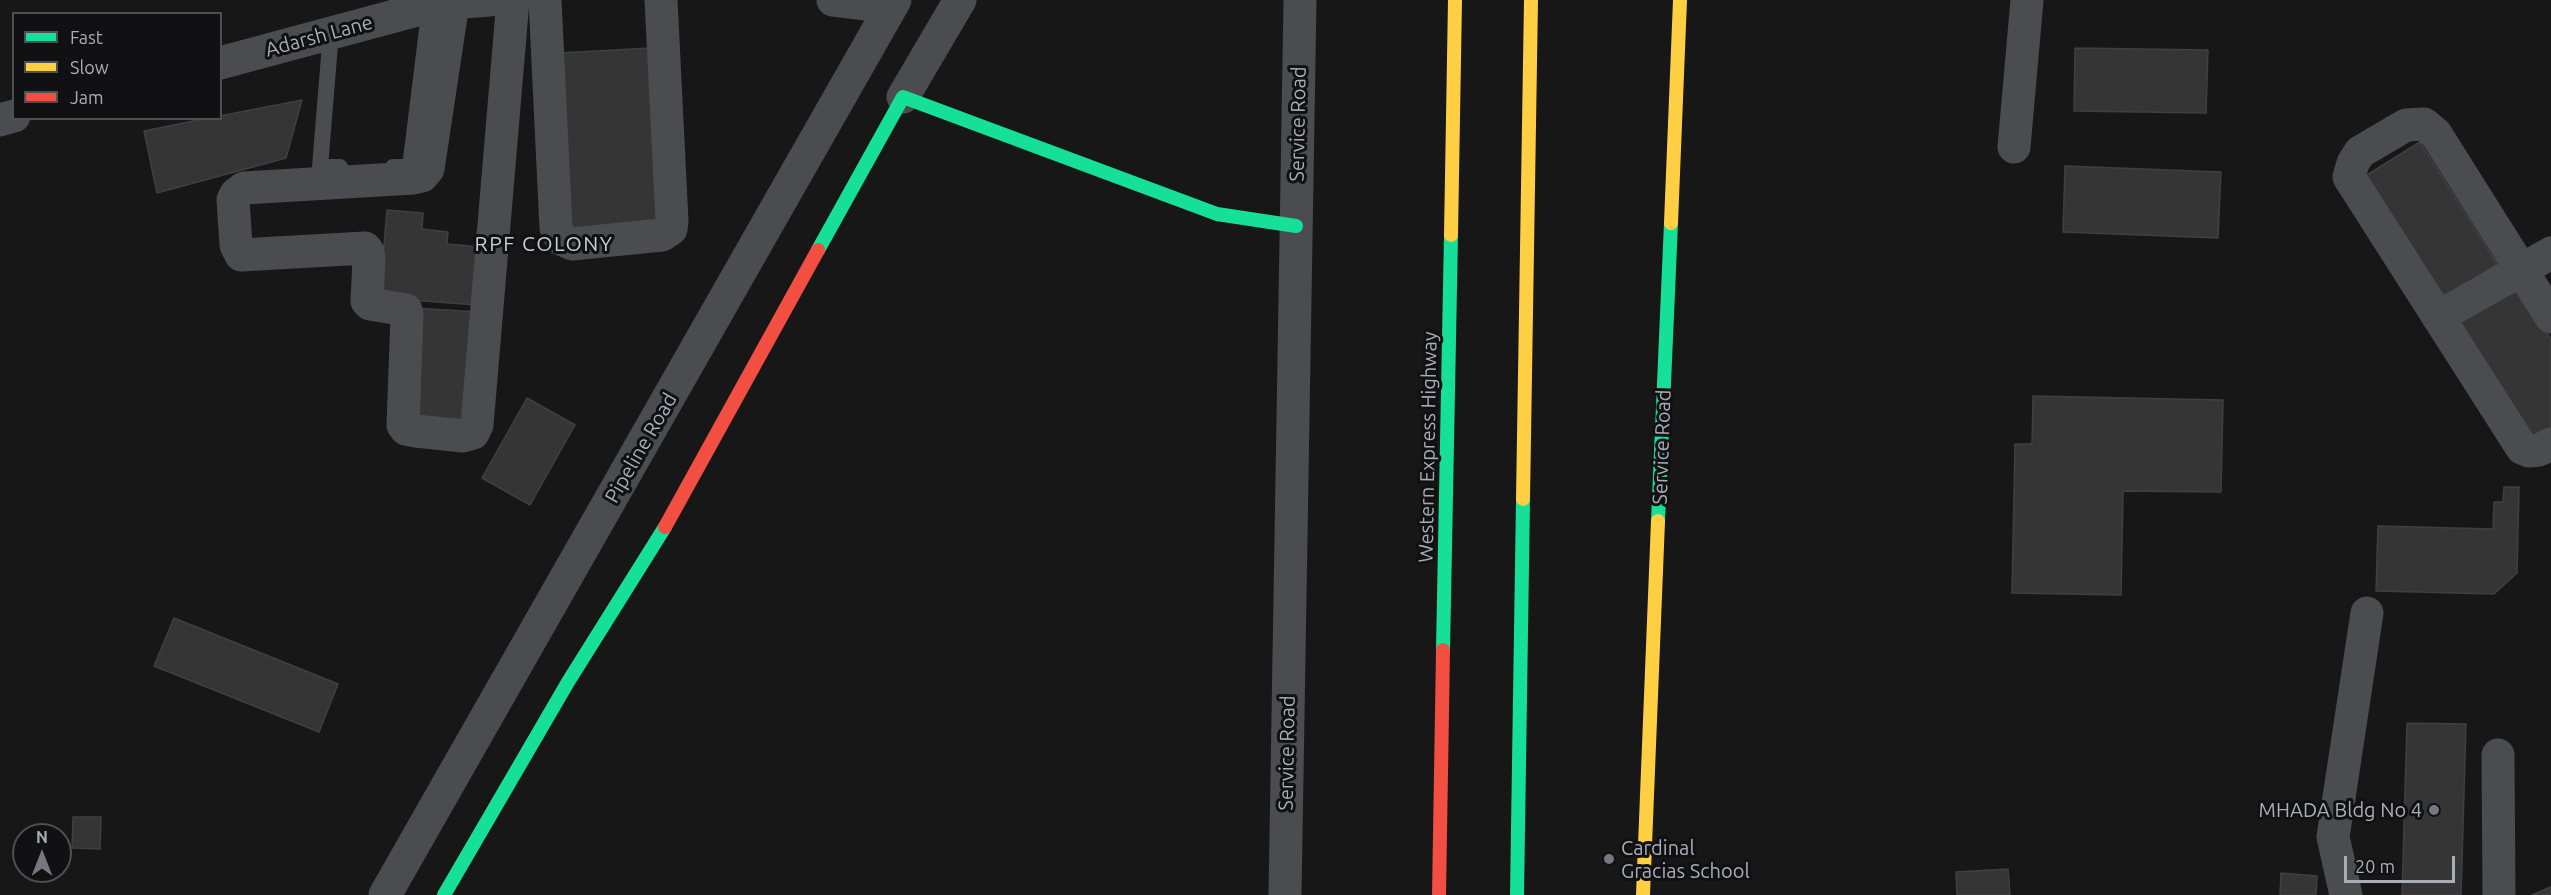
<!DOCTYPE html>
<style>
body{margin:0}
#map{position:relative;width:2551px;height:895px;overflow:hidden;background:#171717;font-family:Ubuntu,sans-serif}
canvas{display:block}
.legend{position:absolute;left:12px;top:12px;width:210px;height:108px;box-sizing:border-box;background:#111113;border:2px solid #4d4f55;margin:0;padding:8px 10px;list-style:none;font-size:18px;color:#a8adb8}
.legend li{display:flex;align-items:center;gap:12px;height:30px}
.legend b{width:30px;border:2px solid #4d4f55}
.north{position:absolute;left:12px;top:823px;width:60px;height:60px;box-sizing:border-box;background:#111113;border:2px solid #4d4f55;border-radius:50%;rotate:0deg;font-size:16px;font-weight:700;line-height:24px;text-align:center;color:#a8adb8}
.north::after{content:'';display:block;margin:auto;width:21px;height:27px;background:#757880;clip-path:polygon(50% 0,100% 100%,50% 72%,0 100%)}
.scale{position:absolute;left:2344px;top:856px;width:111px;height:27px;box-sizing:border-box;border:3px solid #a8adb8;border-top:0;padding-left:8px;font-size:18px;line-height:21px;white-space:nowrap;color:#a8adb8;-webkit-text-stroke:4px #111113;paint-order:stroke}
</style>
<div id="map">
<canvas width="2551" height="895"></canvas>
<ul class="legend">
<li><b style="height:8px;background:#16e098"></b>Fast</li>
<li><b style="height:8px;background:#ffcf43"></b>Slow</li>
<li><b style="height:8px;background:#f24e42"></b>Jam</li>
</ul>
<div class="north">N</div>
<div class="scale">20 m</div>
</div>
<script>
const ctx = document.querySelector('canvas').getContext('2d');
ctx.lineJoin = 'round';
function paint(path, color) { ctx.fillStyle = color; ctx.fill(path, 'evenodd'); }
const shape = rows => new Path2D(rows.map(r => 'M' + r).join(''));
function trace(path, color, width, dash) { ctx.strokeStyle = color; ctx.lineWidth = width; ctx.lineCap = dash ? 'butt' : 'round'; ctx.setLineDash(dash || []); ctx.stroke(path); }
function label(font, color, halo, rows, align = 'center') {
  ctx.font = font + ' Ubuntu,sans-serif'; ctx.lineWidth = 6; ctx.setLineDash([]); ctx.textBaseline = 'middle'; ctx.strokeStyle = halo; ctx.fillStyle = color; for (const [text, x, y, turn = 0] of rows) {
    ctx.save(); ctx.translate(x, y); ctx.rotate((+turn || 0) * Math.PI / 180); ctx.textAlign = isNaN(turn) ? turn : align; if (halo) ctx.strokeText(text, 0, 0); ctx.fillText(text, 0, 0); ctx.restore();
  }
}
const building = shape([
 [651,48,660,225,568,230,559,53,651,48],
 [2075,48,2208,50,2206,113,2074,111,2075,48],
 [302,100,286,158,157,193,144,131,208,118,220,118,220,116,302,100],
 [2420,142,2497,264,2440,301,2362,178,2420,142],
 [2065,166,2221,172,2218,238,2063,232,2065,166],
 [387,210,423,213,422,229,448,232,447,244,481,247,476,305,372,297,376,245,384,246,387,210],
 [2515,284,2551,339,2551,432,2536,442,2458,320,2515,284],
 [414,308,478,312,471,427,407,423,414,308],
 [2033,396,2223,400,2221,492,2123,491,2121,595,2012,593,2015,444,2032,444,2033,396],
 [527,398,575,425,530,505,482,478,527,398],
 [2504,487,2519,487,2517,573,2494,594,2376,591,2378,526,2493,529,2494,502,2503,502,2504,487],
 [174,618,338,684,319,732,154,666,174,618],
 [2407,723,2466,724,2461,895,2402,895,2407,723],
 [73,817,101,817,100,849,72,848,73,817],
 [2008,869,2010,895,1957,895,1956,872,2008,869],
 [2281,873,2317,876,2316,895,2280,895,2281,873],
 [2551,887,2551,895,2532,895,2551,887]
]);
const lane = shape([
 [331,32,320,167,340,167],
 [393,167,410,167,430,6]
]);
const street = shape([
 [545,0,556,228,561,239,572,244,662,235,671,229,672,221,661,0],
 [833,0,891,7],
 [453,3,428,169,422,176,413,178,244,188,236,194,233,200,236,245,241,255,365,248,368,252,369,259,367,301,370,304,406,310,407,315,403,425,406,429,416,431,463,436,473,433,477,425,513,0],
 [220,63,439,4,489,0],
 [903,97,960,0],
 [0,120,14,116],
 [2014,147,2027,0],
 [2438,317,2551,253],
 [2551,317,2436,134,2424,124,2406,125,2360,152,2353,163,2349,177,2522,448,2529,451,2539,450,2551,444],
 [2498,755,2499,895],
 [385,895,895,0],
 [1285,895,1300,0],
 [2346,895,2333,837,2367,613]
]);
const fast = shape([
 [818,250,903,97,1217,214,1296,226],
 [1658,521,1671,223],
 [1443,650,1451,235],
 [444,895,568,682,665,527],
 [1517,895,1523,499]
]);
const slow = shape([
 [1671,223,1680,0],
 [1451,235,1455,0],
 [1523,499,1531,0],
 [1643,895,1658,521]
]);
const jam = shape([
 [665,527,818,250],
 [1439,895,1443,650]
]);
const markers = [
 [2434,810,6,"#757880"],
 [1609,859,6,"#757880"]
];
const streetNames = [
 ["Adarsh Lane",319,36,-15],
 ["Service Road",1298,124,-89],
 ["Western Express Highway",1428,447,-89],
 ["Service Road",1662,447,-88],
 ["Pipeline Road",641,448,-60],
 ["Service Road",1287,753,-89]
];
const poiNames = [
 ["MHADA Bldg No 4",2422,810],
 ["Cardinal",1621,848,"left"],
 ["Gracias School",1621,871,"left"]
];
const neighbourhoodNames = [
 ["RPF COLONY",544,244]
];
paint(building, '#353536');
trace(building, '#3f4043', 1.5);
trace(lane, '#4b4c50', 16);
trace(street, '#4b4c50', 33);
trace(fast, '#16e098', 14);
trace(slow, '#ffcf43', 14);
trace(jam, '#f24e42', 14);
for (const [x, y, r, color] of markers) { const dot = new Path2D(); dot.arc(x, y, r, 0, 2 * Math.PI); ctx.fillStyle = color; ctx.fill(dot); trace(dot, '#111113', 2); }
label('20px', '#a8adb8', '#111113', streetNames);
label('20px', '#a8adb8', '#111113', poiNames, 'right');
ctx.letterSpacing = '1.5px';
label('21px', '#c9ccd4', '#111113', neighbourhoodNames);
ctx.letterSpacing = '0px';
</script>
